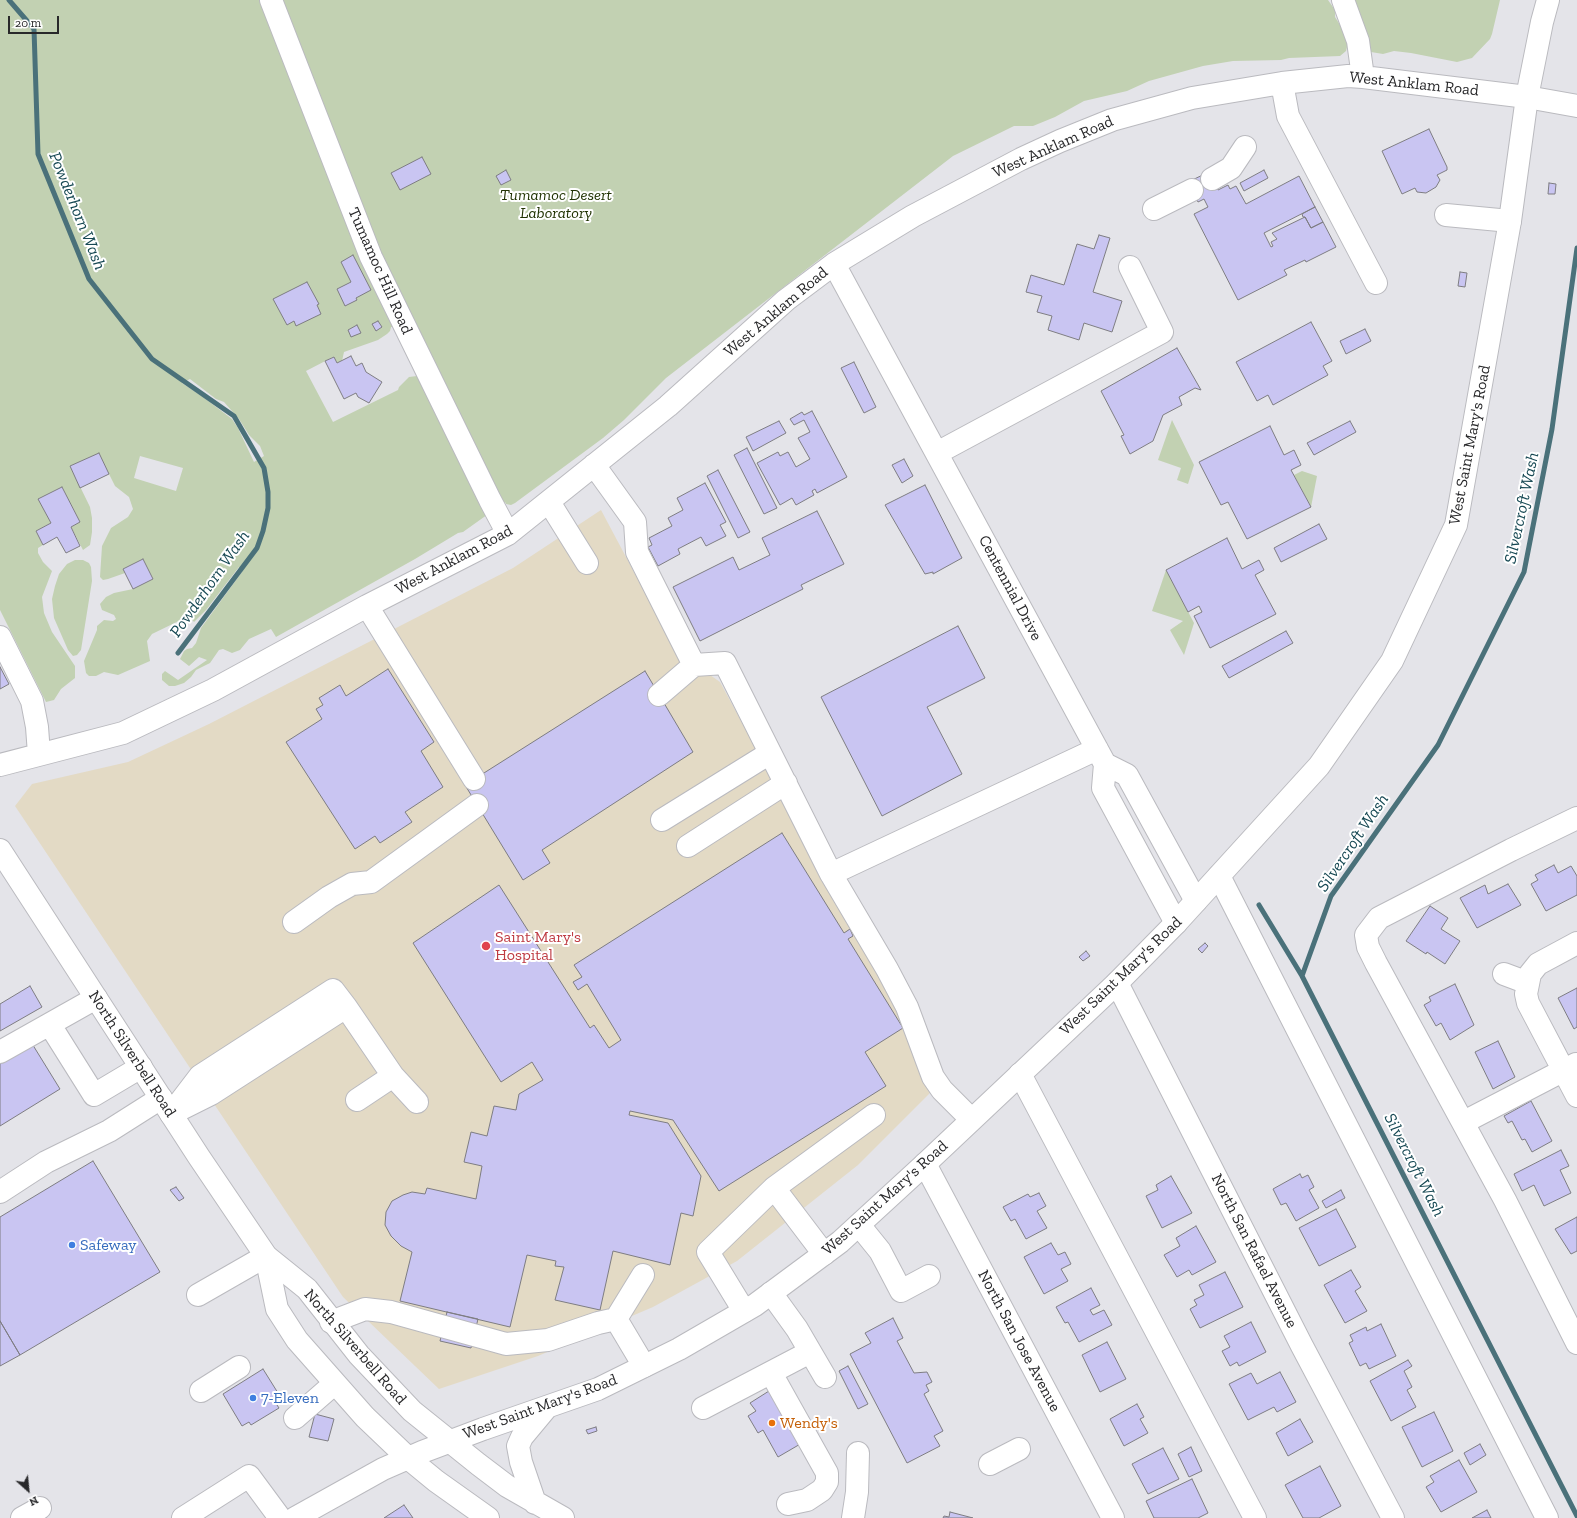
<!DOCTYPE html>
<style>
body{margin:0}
#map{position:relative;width:1577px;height:1518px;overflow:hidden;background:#e4e4e9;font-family:"Zilla Slab",serif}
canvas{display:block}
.north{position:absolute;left:8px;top:1470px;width:40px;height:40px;-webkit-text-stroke:3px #fff;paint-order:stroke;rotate:153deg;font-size:11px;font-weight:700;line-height:16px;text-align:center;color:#28282a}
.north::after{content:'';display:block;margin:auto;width:14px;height:18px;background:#28282a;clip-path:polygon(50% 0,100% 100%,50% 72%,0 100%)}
.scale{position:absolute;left:8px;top:16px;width:51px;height:18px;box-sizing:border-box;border:2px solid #28282a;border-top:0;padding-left:5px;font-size:12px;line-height:14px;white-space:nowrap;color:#28282a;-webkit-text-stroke:3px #fff;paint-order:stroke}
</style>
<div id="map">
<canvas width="1577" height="1518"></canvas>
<div class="north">N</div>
<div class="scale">20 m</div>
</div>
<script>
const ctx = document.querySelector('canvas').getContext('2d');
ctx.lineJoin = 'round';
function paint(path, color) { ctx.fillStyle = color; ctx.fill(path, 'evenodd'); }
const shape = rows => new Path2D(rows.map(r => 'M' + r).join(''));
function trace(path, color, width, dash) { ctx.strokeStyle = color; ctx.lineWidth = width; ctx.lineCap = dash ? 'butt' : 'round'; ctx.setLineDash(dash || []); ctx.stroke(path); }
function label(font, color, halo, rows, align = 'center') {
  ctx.font = font + ' "Zilla Slab",serif'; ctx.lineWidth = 4; ctx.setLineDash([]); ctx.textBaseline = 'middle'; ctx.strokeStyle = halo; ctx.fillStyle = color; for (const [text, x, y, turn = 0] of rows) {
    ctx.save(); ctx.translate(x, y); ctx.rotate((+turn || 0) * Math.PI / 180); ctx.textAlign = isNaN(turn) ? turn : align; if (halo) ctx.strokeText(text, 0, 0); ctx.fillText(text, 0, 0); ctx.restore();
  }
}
const medical = shape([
 [601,510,676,651,720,682,938,1085,858,1165,737,1261,653,1307,538,1356,439,1389,343,1297,15,806,32,784,128,762,209,724,513,568]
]);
const green = shape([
 [0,0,1328,0,1335,10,1335,17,1345,33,1348,43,1346,51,1340,56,1289,58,1281,60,1233,61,1203,66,1149,81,1127,91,1084,101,1055,117,1033,126,1014,126,953,156,666,378,624,420,603,438,515,503,511,505,506,504,505,502,463,532,458,533,415,559,276,637,271,629,249,639,240,650,232,653,223,649,219,650,210,663,196,670,191,677,184,683,175,686,169,686,162,680,162,674,165,671,178,680,207,660,199,657,189,666,180,659,184,651,187,649,192,648,196,643,201,628,242,572,239,567,206,610,194,622,189,616,152,634,147,641,150,661,118,675,104,672,96,676,89,676,86,673,84,661,97,630,97,626,104,620,113,621,116,619,114,615,102,610,100,604,106,597,114,593,133,589,153,579,143,559,123,569,125,573,108,579,103,580,100,577,102,546,111,528,128,517,133,509,129,497,115,486,99,454,70,466,90,507,92,518,92,532,90,545,83,550,71,527,80,522,62,487,39,499,51,523,36,531,43,545,38,548,38,553,43,562,52,571,42,597,44,613,52,632,75,666,75,678,61,689,54,700,46,702,0,610],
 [391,327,393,327,417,376,409,377,399,387,398,390,333,422,306,371,333,357,337,363,342,361,344,352,378,340,387,334,390,331],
 [190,379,216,399,224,402,239,419,249,435,260,446,264,456,254,462,238,428,232,419,203,397,182,383],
 [140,456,183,468,176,491,134,478],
 [1355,0,1500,0,1492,34,1490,39,1472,58,1457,62,1411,53,1394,51,1383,54,1365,51],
 [1172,420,1194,465,1188,484,1177,480,1181,468,1158,460],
 [1302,471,1317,476,1311,507,1294,475],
 [75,560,83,560,89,563,91,567,92,581,81,650,77,655,73,656,68,650,54,618,52,599,55,586,59,574,67,564],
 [1166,570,1194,623,1184,655,1170,630,1183,621,1152,611]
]);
const stream = shape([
 [9,0,34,29,38,154,89,279,152,359,234,416,264,468,268,492,268,508,263,531,257,548,178,653],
 [1577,248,1552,429,1524,572,1438,745,1331,896,1302,976,1577,1516],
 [1259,905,1302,976]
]);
const building = shape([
 [1429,129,1447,167,1447,170,1437,175,1440,180,1436,187,1426,193,1417,192,1415,188,1402,194,1382,151,1429,129],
 [422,157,431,174,400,190,391,173,422,157],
 [506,170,511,180,501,185,496,176,506,170],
 [1264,170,1268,178,1244,191,1240,183,1264,170],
 [1209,172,1218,190,1228,185,1230,189,1236,186,1246,204,1299,176,1315,207,1264,233,1271,247,1273,246,1271,242,1277,239,1272,233,1305,217,1311,228,1323,222,1336,247,1306,262,1305,260,1284,270,1287,275,1238,300,1194,214,1208,207,1204,199,1198,202,1188,182,1209,172],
 [1549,183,1556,184,1555,194,1548,194,1549,183],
 [1315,207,1323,222,1311,228,1305,217,1303,217,1302,214,1315,207],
 [1099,235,1110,238,1093,292,1122,301,1112,332,1084,323,1079,340,1048,330,1052,316,1037,312,1042,296,1026,292,1031,275,1064,285,1077,244,1094,249,1099,235],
 [353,255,371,290,356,298,357,300,345,306,337,289,351,282,341,262,353,255],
 [1460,272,1467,273,1465,287,1458,286,1460,272],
 [307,282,319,304,317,305,321,314,296,326,294,321,287,325,273,299,307,282],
 [378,321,382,327,376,331,372,324,378,321],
 [1311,322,1332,361,1323,366,1328,375,1273,405,1268,395,1257,401,1236,362,1311,322],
 [357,325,361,333,351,337,348,330,357,325],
 [1365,329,1371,341,1346,354,1340,341,1365,329],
 [1177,348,1201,390,1195,388,1179,397,1182,405,1163,415,1153,441,1130,454,1121,436,1124,435,1101,391,1177,348],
 [351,356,356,366,362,363,366,372,382,382,369,403,358,397,356,393,344,399,325,361,334,357,337,363,351,356],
 [854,362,876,407,864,413,841,368,854,362],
 [812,411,847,477,817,493,815,489,812,491,814,495,796,505,792,498,780,505,757,463,778,452,780,456,788,452,796,467,810,459,798,438,810,432,804,420,794,425,790,419,802,412,804,415,812,411],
 [779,421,786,433,753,451,746,437,779,421],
 [1350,421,1356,432,1314,455,1307,443,1350,421],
 [1270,426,1284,455,1294,450,1301,465,1291,470,1311,507,1247,539,1228,502,1221,505,1199,462,1270,426],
 [747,448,777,508,764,514,734,455,747,448],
 [99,453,109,474,80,488,70,466,99,453],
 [904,459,913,476,902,483,892,465,904,459],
 [718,470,750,532,738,538,707,476,718,470],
 [705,483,726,522,720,525,726,536,706,546,701,537,678,549,680,554,658,566,648,547,652,545,649,538,672,526,668,518,683,510,677,498,705,483],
 [925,485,962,558,933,574,933,572,925,574,885,505,925,485],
 [62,487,80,522,71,527,80,546,66,553,57,537,43,545,36,531,51,523,38,499,62,487],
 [817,511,844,564,801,585,803,589,700,641,673,587,733,557,739,570,770,555,762,538,817,511],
 [1319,524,1327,539,1281,562,1274,548,1319,524],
 [1227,538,1242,569,1259,560,1264,570,1255,575,1276,614,1210,648,1194,616,1202,612,1199,606,1188,612,1166,570,1227,538],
 [143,559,153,579,133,589,123,569,143,559],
 [958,626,985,678,927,707,962,774,882,816,821,697,958,626],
 [1286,631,1293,643,1229,678,1222,666,1286,631],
 [0,667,9,684,0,689,0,667],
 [388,669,434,742,421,751,443,787,405,812,412,822,380,843,375,836,355,849,286,742,322,719,316,709,323,705,319,698,340,685,346,696,388,669],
 [645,671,693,752,542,850,550,863,523,880,465,785,645,671],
 [782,833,844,933,850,929,853,936,848,939,903,1028,865,1052,886,1086,719,1191,673,1120,630,1111,629,1115,668,1123,701,1176,693,1216,681,1213,670,1265,613,1251,600,1310,555,1300,564,1267,555,1266,556,1261,527,1255,510,1327,400,1301,412,1252,401,1246,391,1236,385,1225,386,1212,392,1201,403,1195,412,1192,425,1194,427,1188,476,1199,482,1166,464,1162,471,1132,487,1136,494,1106,516,1110,519,1094,543,1080,532,1062,501,1082,413,943,499,885,590,1028,594,1025,609,1048,621,1040,587,984,578,990,573,982,582,977,574,965,782,833],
 [1554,865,1558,873,1571,866,1577,876,1577,895,1546,911,1531,884,1538,880,1535,875,1554,865],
 [1508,884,1521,905,1477,928,1460,898,1485,885,1488,894,1508,884],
 [1430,906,1448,918,1441,929,1460,941,1445,964,1427,952,1426,954,1406,941,1430,906],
 [1205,943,1208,946,1202,953,1198,949,1205,943],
 [1086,951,1090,956,1083,961,1079,957,1086,951],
 [1455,984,1474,1025,1450,1040,1441,1023,1436,1026,1424,1005,1431,1001,1429,997,1455,984],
 [30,986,42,1007,0,1031,0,1004,30,986],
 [1577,988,1577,1027,1574,1029,1558,998,1577,988],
 [1498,1041,1515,1077,1493,1089,1475,1052,1498,1041],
 [31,1042,60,1089,0,1126,0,1061,31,1042],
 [1531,1101,1552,1141,1532,1152,1525,1139,1522,1140,1512,1121,1508,1123,1504,1116,1531,1101],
 [1561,1150,1569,1166,1560,1170,1571,1193,1544,1206,1534,1185,1522,1191,1514,1174,1561,1150],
 [93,1161,160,1272,20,1355,0,1321,0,1217,93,1161],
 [1300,1174,1302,1178,1308,1175,1314,1187,1309,1190,1319,1208,1296,1221,1286,1203,1281,1205,1273,1189,1300,1174],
 [1171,1176,1192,1213,1162,1228,1146,1196,1158,1190,1156,1185,1171,1176],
 [176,1187,184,1198,179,1201,170,1190,176,1187],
 [1341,1190,1345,1198,1326,1208,1322,1201,1341,1190],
 [1039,1193,1046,1206,1037,1211,1047,1228,1026,1239,1015,1219,1011,1221,1003,1207,1028,1194,1030,1197,1039,1193],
 [1336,1209,1356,1247,1319,1266,1299,1228,1336,1209],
 [1577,1217,1577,1251,1571,1254,1555,1229,1577,1217],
 [1196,1226,1216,1262,1192,1275,1189,1270,1177,1277,1164,1255,1180,1246,1176,1238,1196,1226],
 [1051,1243,1058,1255,1065,1252,1071,1264,1061,1269,1068,1281,1044,1294,1024,1257,1051,1243],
 [1351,1270,1361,1287,1355,1291,1367,1311,1345,1323,1324,1285,1351,1270],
 [1225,1272,1243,1307,1200,1328,1190,1309,1197,1305,1194,1300,1204,1295,1199,1285,1225,1272],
 [1091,1288,1100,1305,1090,1310,1093,1315,1104,1310,1112,1325,1079,1342,1068,1322,1065,1323,1056,1307,1091,1288],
 [447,1312,478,1319,471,1348,440,1341,447,1312],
 [893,1318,903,1338,897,1341,914,1373,927,1372,932,1382,926,1385,929,1391,924,1394,943,1431,934,1436,940,1446,907,1463,850,1354,871,1343,865,1333,893,1318],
 [0,1321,20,1355,0,1366,0,1321],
 [1251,1322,1266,1352,1239,1366,1237,1362,1230,1366,1222,1351,1230,1347,1224,1336,1251,1322],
 [1381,1324,1396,1356,1369,1369,1366,1363,1360,1366,1349,1343,1353,1341,1350,1335,1366,1327,1367,1331,1381,1324],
 [1107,1342,1126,1379,1100,1392,1082,1355,1107,1342],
 [1408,1360,1412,1366,1404,1371,1412,1387,1407,1390,1416,1407,1391,1421,1370,1381,1408,1360],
 [848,1366,868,1404,858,1409,839,1371,848,1366],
 [263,1369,283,1401,277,1405,279,1408,251,1425,249,1422,242,1426,223,1394,263,1369],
 [1280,1372,1296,1402,1277,1412,1274,1407,1248,1420,1229,1384,1251,1373,1257,1384,1280,1372],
 [769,1391,802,1443,778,1457,763,1430,758,1433,748,1416,756,1411,750,1403,769,1391],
 [1137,1404,1144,1417,1140,1419,1148,1433,1124,1446,1110,1419,1137,1404],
 [1434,1412,1453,1451,1422,1467,1402,1427,1434,1412],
 [315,1414,334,1419,328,1441,309,1437,315,1414],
 [1300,1419,1313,1442,1288,1456,1276,1433,1300,1419],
 [596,1427,597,1431,588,1434,586,1430,596,1427],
 [1480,1444,1486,1455,1470,1465,1464,1453,1480,1444],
 [1191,1447,1202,1471,1189,1477,1178,1454,1191,1447],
 [1163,1448,1179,1479,1148,1494,1132,1464,1163,1448],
 [1459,1460,1477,1492,1441,1512,1426,1487,1434,1482,1430,1476,1459,1460],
 [1320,1466,1341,1506,1319,1518,1303,1518,1285,1485,1320,1466],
 [1192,1479,1208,1513,1198,1518,1154,1518,1146,1501,1192,1479],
 [404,1505,413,1518,384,1518,404,1505],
 [1487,1510,1491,1518,1472,1518,1487,1510],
 [950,1512,973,1518,943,1518,944,1516,949,1517,950,1512]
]);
const minor = shape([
 [271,0,371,257,490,500,508,534],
 [1343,0,1358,41,1363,77],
 [1282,83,1288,116,1376,283],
 [1212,179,1231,168,1245,147],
 [1154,209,1192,190],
 [1446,215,1510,221],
 [834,264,1105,764,1127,775,1196,901],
 [937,453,1162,332,1130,267],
 [594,465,635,522,637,552,694,665,725,663,831,874,887,969,907,1007,933,1077,942,1090,971,1119],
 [549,502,587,563],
 [367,606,474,779],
 [0,637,32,701,37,727,39,754],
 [659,695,694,665],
 [1105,764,1103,788,1176,923],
 [0,765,123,733,213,690,367,606,508,534,668,406,786,300,834,264,913,216,1021,159,1060,141,1112,120,1192,98,1282,83,1348,76,1363,77,1527,97,1577,106],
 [1577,818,1511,850,1379,918,1366,935,1368,947,1376,963,1505,1200,1577,1343],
 [662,820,770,753],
 [688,846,786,783],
 [831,874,1097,749],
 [1219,876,1547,1518],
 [294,922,329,897,352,884,371,882,477,805],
 [1577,943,1538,964,1530,974,1526,994,1528,1003,1577,1096],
 [1504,974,1528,983],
 [1117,983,1302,1346,1393,1518],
 [346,1007,211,1094,171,1114,200,1076,333,990,346,1007,393,1076,417,1102],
 [50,1025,94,1095,141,1067],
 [0,1052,96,998],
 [1020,1074,1255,1518],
 [357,1100,393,1076],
 [1464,1122,1576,1064],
 [925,1164,1113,1518],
 [774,1188,874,1115],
 [0,1192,46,1162,109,1131,161,1098],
 [859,1225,880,1251,901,1291,929,1276],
 [771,1293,797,1329,825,1377],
 [198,1295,266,1256],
 [744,1311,708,1252,774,1188,824,1254],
 [616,1319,643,1275],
 [331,1322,365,1309,391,1312,506,1344,548,1340,598,1323,616,1319,644,1366],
 [771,1373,827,1473,827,1482,822,1490,807,1500,788,1504],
 [201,1391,239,1367],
 [703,1408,810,1352],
 [295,1418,334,1384],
 [990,1464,1019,1449],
 [22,1518,40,1508],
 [183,1518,249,1476,280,1518],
 [853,1518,857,1492,858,1453]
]);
const major = shape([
 [0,850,199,1157,266,1256,307,1289,359,1355,412,1411,478,1464,507,1486,563,1518],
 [266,1256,277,1309,297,1340,365,1417,408,1458,436,1481,488,1518],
 [535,1503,521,1462,518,1446,522,1437,547,1407],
 [295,1518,383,1469,422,1452,483,1429,598,1389,679,1349,755,1305,840,1242,925,1164,1117,983,1176,923,1319,766,1392,661,1456,525,1510,221,1527,97,1542,22,1548,0]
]);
const markers = [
 [486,946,5,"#e0444e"],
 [72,1245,4,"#3f7fe0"],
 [253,1398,4,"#3f7fe0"],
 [772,1423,4,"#e8710a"]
];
const streetNames = [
 ["West Anklam Road",1414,84,6],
 ["West Anklam Road",1053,147,-24],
 ["Tumamoc Hill Road",380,271,66],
 ["West Anklam Road",776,312,-40],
 ["West Saint Mary's Road",1470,445,-79],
 ["West Anklam Road",454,560,-28],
 ["Centennial Drive",1010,588,62],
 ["West Saint Mary's Road",1121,976,-44],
 ["North Silverbell Road",132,1054,57],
 ["West Saint Mary's Road",885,1198,-42],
 ["North San Rafael Avenue",1254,1251,63],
 ["North San Jose Avenue",1019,1341,62],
 ["North Silverbell Road",355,1347,49],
 ["West Saint Mary's Road",540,1407,-20]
];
const parkNames = [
 ["Tumamoc Desert",556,195],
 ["Laboratory",556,213]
];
const healthNames = [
 ["Saint Mary's",495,937],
 ["Hospital",495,955]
];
const shopNames = [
 ["Safeway",80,1245],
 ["7-Eleven",261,1398]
];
const foodNames = [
 ["Wendy's",780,1423]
];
const waterNames = [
 ["Powderhorn Wash",77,211,68],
 ["Silvercroft Wash",1522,508,-78],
 ["Powderhorn Wash",210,584,-55],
 ["Silvercroft Wash",1353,843,-56],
 ["Silvercroft Wash",1414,1165,63]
];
paint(medical, '#e3dac5');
paint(green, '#c2d1b2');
trace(stream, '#4a717a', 5);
paint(building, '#c9c5f2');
trace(building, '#7e7d82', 1);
trace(minor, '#bababf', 24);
trace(major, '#bababf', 24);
trace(minor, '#fff', 22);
trace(major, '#fff', 22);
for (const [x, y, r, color] of markers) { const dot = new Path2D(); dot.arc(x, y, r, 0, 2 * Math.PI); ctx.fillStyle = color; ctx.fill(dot); trace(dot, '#fff', 1.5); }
label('16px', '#28282a', '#fff', streetNames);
label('italic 16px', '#203202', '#fff', parkNames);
label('16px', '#be3a42', '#fff', healthNames, 'left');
label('16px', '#366cbe', '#fff', shopNames, 'left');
label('16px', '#c56008', '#fff', foodNames, 'left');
label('italic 17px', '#164853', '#fff', waterNames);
</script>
